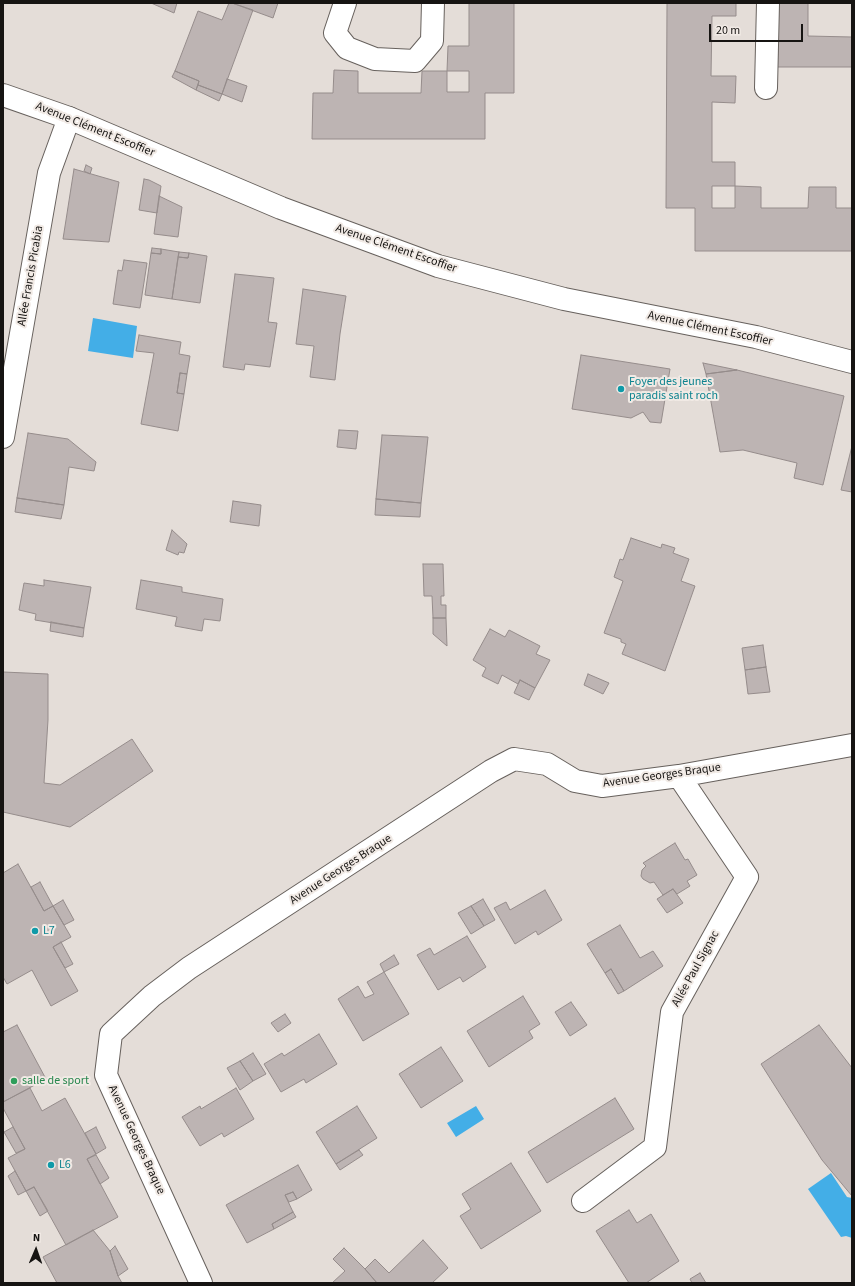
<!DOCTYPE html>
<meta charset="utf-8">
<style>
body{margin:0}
#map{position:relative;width:855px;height:1286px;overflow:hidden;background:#e4ddd8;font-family:"Source Sans 3",sans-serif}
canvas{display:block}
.frame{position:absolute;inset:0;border:4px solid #161412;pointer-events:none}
.north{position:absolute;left:16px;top:1230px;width:40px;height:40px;-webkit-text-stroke:3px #f1eae5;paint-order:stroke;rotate:2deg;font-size:11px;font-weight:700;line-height:16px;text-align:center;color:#161412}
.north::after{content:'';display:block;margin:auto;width:14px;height:18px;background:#161412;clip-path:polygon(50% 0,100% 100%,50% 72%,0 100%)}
.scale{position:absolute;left:709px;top:24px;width:94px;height:18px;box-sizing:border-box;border:2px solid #161412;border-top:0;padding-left:5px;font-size:12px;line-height:14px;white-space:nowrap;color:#161412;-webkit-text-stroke:3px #f1eae5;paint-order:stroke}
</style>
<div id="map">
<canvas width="855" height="1286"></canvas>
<div class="frame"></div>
<div class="north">N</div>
<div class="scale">20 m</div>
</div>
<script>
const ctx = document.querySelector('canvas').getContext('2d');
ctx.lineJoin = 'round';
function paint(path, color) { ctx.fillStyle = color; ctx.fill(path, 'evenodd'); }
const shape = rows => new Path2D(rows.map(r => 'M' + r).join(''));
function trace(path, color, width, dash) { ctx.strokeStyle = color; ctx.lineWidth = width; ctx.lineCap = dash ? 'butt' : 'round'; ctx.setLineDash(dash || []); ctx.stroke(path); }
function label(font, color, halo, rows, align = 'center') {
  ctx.font = font + ' "Source Sans 3",sans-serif'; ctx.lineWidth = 4; ctx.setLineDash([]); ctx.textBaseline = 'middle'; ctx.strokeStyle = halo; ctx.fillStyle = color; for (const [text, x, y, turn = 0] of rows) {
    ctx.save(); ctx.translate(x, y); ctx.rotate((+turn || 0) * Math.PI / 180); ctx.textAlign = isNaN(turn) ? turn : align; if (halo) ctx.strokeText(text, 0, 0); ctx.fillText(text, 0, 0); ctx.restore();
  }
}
const water = shape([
 [93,318,137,326,133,358,88,351],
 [476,1106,484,1119,456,1137,447,1123],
 [831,1173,847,1197,852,1198,852,1238,846,1236,841,1237,808,1189]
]);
const building = shape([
 [151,3,177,3,174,13,151,3],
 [229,3,232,3,253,10,222,94,198,85,199,81,175,71,198,11,222,20,229,3],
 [232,3,278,3,273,18,232,3],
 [469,3,514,3,514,93,485,93,485,139,312,139,313,93,333,93,334,70,358,71,358,93,421,93,422,71,447,71,447,92,469,92,469,71,447,71,448,46,469,46,469,3],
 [667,3,736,3,736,16,712,16,711,76,736,76,735,103,712,102,712,162,735,162,735,186,712,186,712,208,735,208,735,186,761,187,761,208,808,208,809,187,836,187,836,208,852,208,852,251,695,251,695,208,666,208,667,3],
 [777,3,808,3,808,36,852,37,852,67,776,67,777,3],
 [175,71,199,81,196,90,172,77,175,71],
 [227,79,247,86,242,102,222,94,227,79],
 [198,85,222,94,219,101,196,90,198,85],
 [86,165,92,168,90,174,84,171,86,165],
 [74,169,119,182,109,242,63,239,74,169],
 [144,179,149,180,161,186,157,213,139,210,144,179],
 [159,196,182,207,178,237,154,234,159,196],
 [152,248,161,249,161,254,151,253,152,248],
 [161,249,179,252,172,299,145,295,151,253,161,254,161,249],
 [179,252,189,253,188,258,178,257,179,252],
 [189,253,207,256,200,303,172,299,178,257,188,258,189,253],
 [124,260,147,263,140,308,113,304,118,270,122,271,124,260],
 [235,274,274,278,268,322,277,323,270,367,245,364,244,370,223,367,235,274],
 [303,289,346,296,340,334,335,380,310,377,314,346,296,344,303,289],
 [139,335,181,342,179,354,190,356,187,374,180,373,177,393,184,394,178,431,141,424,154,353,136,351,139,335],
 [581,355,670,369,661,423,650,422,643,412,631,418,572,409,581,355],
 [703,363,737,370,706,374,703,363],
 [737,370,844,396,823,485,794,478,797,463,743,450,720,452,706,374,737,370],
 [180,373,187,374,184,394,177,393,180,373],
 [339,430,358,431,356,449,337,447,339,430],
 [28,433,68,439,96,462,94,471,69,467,64,505,17,498,28,433],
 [382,435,428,437,421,503,376,499,382,435],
 [852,446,852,492,841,490,852,446],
 [17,498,64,505,61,519,15,512,17,498],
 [376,499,421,503,420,517,375,515,376,499],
 [233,501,261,505,259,526,230,522,233,501],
 [172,530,187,544,184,553,179,552,178,555,166,550,172,530],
 [631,538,661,548,662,544,675,548,673,553,689,559,681,581,695,586,665,671,622,654,626,644,621,642,621,639,604,633,623,581,614,577,620,559,623,560,631,538],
 [423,564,443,564,444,596,441,596,441,605,446,605,446,618,433,618,432,596,424,596,423,564],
 [44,580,91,587,84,628,35,620,36,614,19,610,24,583,44,586,44,580],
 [141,580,182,587,182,592,223,599,220,621,204,619,202,631,175,626,177,617,136,609,141,580],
 [433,618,446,618,447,646,433,634,433,618],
 [51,622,84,628,83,637,50,631,51,622],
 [490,629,505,637,509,630,540,646,536,654,550,660,535,688,520,680,518,684,502,675,498,684,482,676,486,668,473,660,490,629],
 [763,645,766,667,745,670,742,648,763,645],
 [766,667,770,692,748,694,745,670,766,667],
 [3,672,48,674,48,720,44,783,60,785,132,739,153,771,70,827,3,812,3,672],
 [588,674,609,683,603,694,584,685,588,674],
 [520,680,535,688,529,700,514,693,520,680],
 [675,843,685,860,688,859,697,875,687,881,690,886,677,894,673,889,663,895,654,882,650,883,643,879,641,876,642,870,646,866,643,863,675,843],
 [18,864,44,911,53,906,71,937,53,947,78,991,51,1006,32,970,7,984,3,977,3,873,18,864],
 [40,882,53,906,44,911,31,887,40,882],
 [673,889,683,903,667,913,657,899,673,889],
 [545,890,562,920,538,935,536,931,515,944,494,908,506,902,510,910,545,890],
 [483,899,495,920,484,926,471,906,483,899],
 [63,900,74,920,64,925,53,906,63,900],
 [471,906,484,926,471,934,458,913,471,906],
 [620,925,640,958,653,951,663,966,624,991,611,969,605,973,587,944,620,925],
 [467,936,486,967,463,982,460,977,438,990,417,955,430,948,434,955,467,936],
 [61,942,73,964,65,968,53,947,61,942],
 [394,955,399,964,384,972,380,964,394,955],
 [611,969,624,991,618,994,605,973,611,969],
 [384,972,409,1014,363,1041,338,999,358,986,365,998,374,994,367,982,384,972],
 [523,996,540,1024,529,1031,533,1038,489,1067,467,1031,523,996],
 [571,1002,587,1025,570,1036,555,1012,571,1002],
 [285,1014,291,1023,278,1032,271,1023,285,1014],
 [17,1025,46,1079,3,1102,3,1032,17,1025],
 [819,1025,852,1068,852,1196,822,1160,761,1064,819,1025],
 [319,1034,337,1064,306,1083,304,1079,281,1092,264,1064,282,1053,284,1056,319,1034],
 [441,1047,463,1081,421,1108,399,1074,441,1047],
 [253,1053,266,1074,253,1081,240,1061,253,1053],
 [240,1061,253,1081,240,1090,227,1068,240,1061],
 [30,1088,42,1111,65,1098,96,1154,87,1159,118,1217,66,1245,34,1187,26,1191,8,1158,25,1149,3,1108,3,1102,30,1088],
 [236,1088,254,1119,224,1137,222,1133,200,1146,182,1117,200,1106,201,1109,236,1088],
 [615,1098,634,1129,547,1183,528,1152,615,1098],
 [357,1106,377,1138,336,1164,316,1132,357,1106],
 [13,1127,25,1149,16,1153,4,1132,13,1127],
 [96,1127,106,1148,96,1154,85,1133,96,1127],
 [359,1150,363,1155,340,1170,336,1164,359,1150],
 [96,1155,109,1178,100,1184,87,1159,96,1155],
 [511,1163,541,1211,481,1249,460,1216,471,1209,462,1194,511,1163],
 [298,1165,312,1190,297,1199,293,1192,285,1195,293,1212,272,1224,274,1229,247,1243,226,1205,298,1165],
 [15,1171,26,1191,18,1195,8,1176,15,1171],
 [34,1187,48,1211,40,1216,26,1191,34,1187],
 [293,1192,297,1199,289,1202,285,1195,293,1192],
 [629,1210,637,1223,651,1214,679,1261,646,1283,629,1283,596,1231,629,1210],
 [293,1212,296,1217,274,1229,272,1224,293,1212],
 [93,1230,110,1251,118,1276,122,1283,57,1283,43,1257,93,1230],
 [423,1240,448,1268,432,1283,377,1283,365,1269,375,1259,389,1273,423,1240],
 [115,1246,128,1269,118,1276,110,1251,115,1246],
 [344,1248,365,1269,377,1283,332,1283,345,1271,333,1259,344,1248],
 [700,1273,706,1283,692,1283,690,1279,700,1273]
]);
const street = shape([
 [345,3,335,33,347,48,375,59,415,61,432,41,433,3],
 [766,88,768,3],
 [3,437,49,173,69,118],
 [583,1201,655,1147,672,1012,747,877,679,776],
 [201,1283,106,1075,111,1034,152,996,189,968,491,771,514,759,547,764,575,781,602,786,679,776,852,745]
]);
const secondary = shape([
 [3,95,69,118,281,208,438,266,564,299,756,337,852,362]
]);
const markers = [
 [621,389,4,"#0f9aa8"],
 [35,931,4,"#0f9aa8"],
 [14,1081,4,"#2e9e5b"],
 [51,1165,4,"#0f9aa8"]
];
const streetNames = [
 ["Avenue Clément Escoffier",95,130,22],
 ["Avenue Clément Escoffier",396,249,19],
 ["Allée Francis Picabia",31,276,-80],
 ["Avenue Clément Escoffier",710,329,12],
 ["Avenue Georges Braque",662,776,-8],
 ["Avenue Georges Braque",341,870,-33],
 ["Allée Paul Signac",696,969,-61],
 ["Avenue Georges Braque",136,1140,65]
];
const cultureNames = [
 ["Foyer des jeunes",629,382],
 ["paradis saint roch",629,396],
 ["L7",43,931],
 ["L6",59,1165]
];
const leisureNames = [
 ["salle de sport",22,1081]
];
paint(water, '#43aee7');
paint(building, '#bdb4b3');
trace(building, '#958c8b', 1);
trace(street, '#67615d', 24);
trace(secondary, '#67615d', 24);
trace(street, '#fff', 22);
trace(secondary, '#fff', 22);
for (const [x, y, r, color] of markers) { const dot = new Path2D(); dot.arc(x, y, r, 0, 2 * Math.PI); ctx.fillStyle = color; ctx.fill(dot); trace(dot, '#f1eae5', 1.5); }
label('12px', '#161412', '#f1eae5', streetNames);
label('12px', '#0d838f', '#f1eae5', cultureNames, 'left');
label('12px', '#27864d', '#f1eae5', leisureNames, 'left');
</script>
